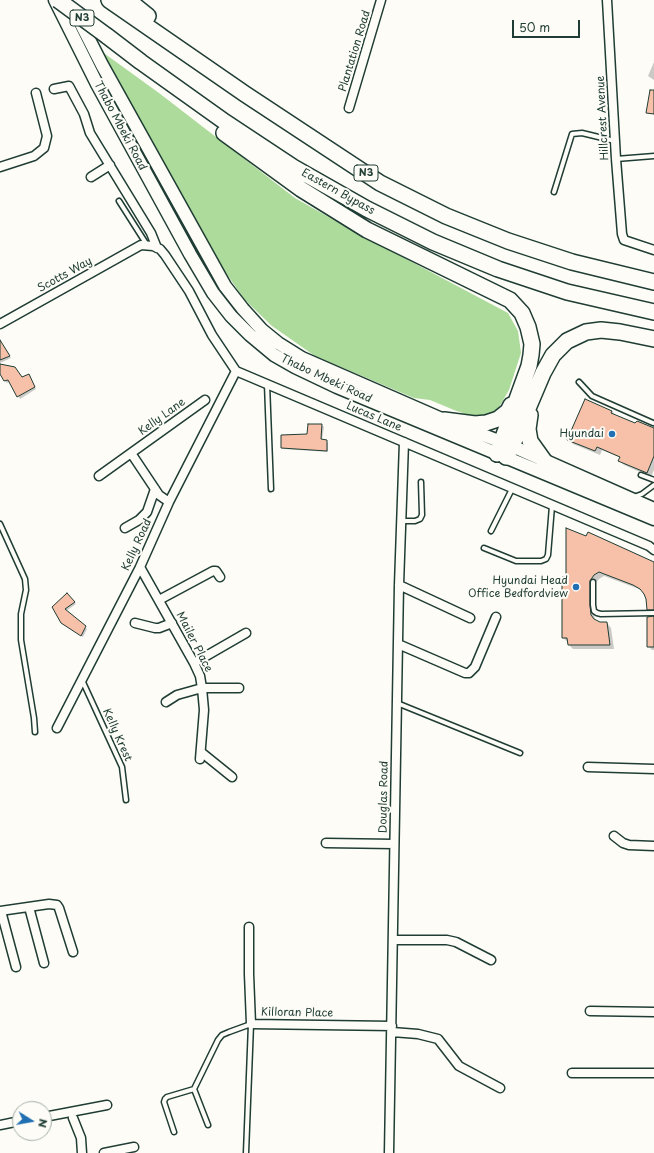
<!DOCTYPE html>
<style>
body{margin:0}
#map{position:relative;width:654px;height:1153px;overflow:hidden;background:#fdfcf7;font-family:"Playpen Sans",sans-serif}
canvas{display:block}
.north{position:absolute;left:12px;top:1101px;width:40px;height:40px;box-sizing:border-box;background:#fdfcf7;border:1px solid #a4b0a9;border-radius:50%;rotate:101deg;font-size:11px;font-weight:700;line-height:16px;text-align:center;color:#1f3d34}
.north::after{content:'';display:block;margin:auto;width:14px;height:18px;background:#1f6fb2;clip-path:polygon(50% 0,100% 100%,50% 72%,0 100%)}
.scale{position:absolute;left:512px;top:20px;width:68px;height:18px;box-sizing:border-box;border:2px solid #1f3d34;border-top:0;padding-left:5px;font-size:12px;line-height:14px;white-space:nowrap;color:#1f3d34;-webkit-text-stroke:3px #fdfcf7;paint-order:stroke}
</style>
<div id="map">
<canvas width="654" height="1153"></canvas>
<div class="north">N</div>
<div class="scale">50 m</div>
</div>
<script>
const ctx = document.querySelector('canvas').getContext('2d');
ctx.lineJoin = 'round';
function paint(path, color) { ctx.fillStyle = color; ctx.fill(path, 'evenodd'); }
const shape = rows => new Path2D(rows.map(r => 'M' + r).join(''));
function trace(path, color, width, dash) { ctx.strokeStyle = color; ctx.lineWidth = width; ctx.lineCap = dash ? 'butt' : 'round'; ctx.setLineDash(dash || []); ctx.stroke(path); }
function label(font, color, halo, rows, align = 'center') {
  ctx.font = font + ' "Playpen Sans",sans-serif'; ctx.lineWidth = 4; ctx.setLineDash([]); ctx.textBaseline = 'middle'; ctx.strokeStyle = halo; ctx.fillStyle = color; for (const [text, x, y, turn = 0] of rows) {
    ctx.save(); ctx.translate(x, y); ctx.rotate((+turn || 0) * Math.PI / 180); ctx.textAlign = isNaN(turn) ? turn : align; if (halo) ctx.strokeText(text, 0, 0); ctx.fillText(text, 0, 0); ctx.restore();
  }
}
const green = shape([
 [101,51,159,93,295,198,348,228,508,313,518,331,521,353,509,390,495,414,480,419,454,410,430,400,414,398,315,356,272,326,244,299,202,238]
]);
const shadow = shape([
 [654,62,654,80,648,76],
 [0,347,5,348,11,358,0,363],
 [0,365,22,378,29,376,36,389,20,399,10,382,7,383,5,381,0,372],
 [612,411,616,416,636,425,654,429,654,470,651,477,624,465,620,461,621,458,602,450,600,455,573,444,569,439],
 [322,425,324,427,322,440,326,441,328,443,328,452,284,449,282,447,308,435],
 [567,529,654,563,654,613,648,609,647,599,642,591,639,589,604,576,599,579,594,585,593,610,595,620,600,623,607,623,611,628,614,649,573,649,569,645,568,642,563,638,563,578,567,577],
 [67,595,76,604,66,611,87,629,83,637,64,624,54,607],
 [654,617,654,650,652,650,648,646]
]);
const building = shape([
 [650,90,654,90,654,114,646,113,650,90],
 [0,340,10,356,0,360,0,340],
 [0,364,15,367,22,377,29,374,35,387,17,397,8,380,4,381,0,374,0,364],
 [585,399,612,411,611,413,635,423,637,421,654,428,654,456,647,473,618,461,620,457,597,447,595,451,567,440,585,399],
 [308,424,322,424,321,439,327,440,327,451,281,448,281,435,307,434,308,424],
 [566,528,586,536,588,532,654,562,654,610,647,610,646,599,644,594,640,589,633,585,599,572,594,575,590,581,590,605,591,615,594,619,600,622,607,622,610,645,568,645,567,638,562,638,562,577,566,577,566,528],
 [67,593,75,602,65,609,86,626,81,636,61,623,52,607,67,593],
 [654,616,654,647,647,647,647,617,654,616]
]);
const service = shape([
 [616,159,654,156],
 [554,192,572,134,582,133,615,141],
 [119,201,147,245],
 [579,382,592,396,653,423],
 [267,384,271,489],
 [641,475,654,480],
 [634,497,642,494,654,485],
 [401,521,415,521,420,519,422,515,421,482],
 [0,524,25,579,26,590,21,614,21,640,34,718,35,732],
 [491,531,512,489],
 [484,548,516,561,541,561,546,559,548,555,552,506],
 [593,582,593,605,594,611,597,613,601,614,654,613],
 [82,680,122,767,126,800],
 [397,703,520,753],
 [194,1089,208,1125],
 [174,1132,164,1102,165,1099,167,1097,194,1089,218,1040,222,1035,229,1032,251,1024,246,1153]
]);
const minor = shape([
 [607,0,616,159,622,234,624,240,654,250],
 [54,89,69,86,84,114,90,133,151,233,157,248],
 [349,108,381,0],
 [0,167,34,156,44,148,47,136,36,93],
 [91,177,110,165],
 [0,324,141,245,153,246,160,249,165,255,189,291,212,335,236,371,649,546,654,550],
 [131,453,159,495,169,502],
 [99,476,205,400],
 [125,528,139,520,147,512,155,489],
 [140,567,194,663,200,676,202,688,204,710,200,759],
 [399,585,470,618],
 [159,600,213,571,216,571,220,577],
 [135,623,155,628,159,628,172,623],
 [398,644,465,673,469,673,475,667,496,617],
 [194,663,246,633],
 [166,702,177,695,202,688,239,688],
 [57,728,140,567,169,502,236,371],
 [201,752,232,777],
 [588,767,654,769],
 [614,836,623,843,629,845,654,846],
 [326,843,394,844],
 [29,907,44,963],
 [0,911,49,904,57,905,59,908,73,952],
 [1,911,16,967],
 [249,927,249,974,251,1024,392,1026],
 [393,940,447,940,456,942,491,960],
 [590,1011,654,1012],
 [392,1032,418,1034,438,1039,459,1066,500,1088],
 [572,1073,654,1073],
 [44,1117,107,1105],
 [73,1118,81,1138,82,1153],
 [0,1125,20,1121],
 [104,1153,134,1147],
 [389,1153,399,585,404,442]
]);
const secondary = shape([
 [55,0,97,84,190,254,213,293,231,316,250,335,274,355,295,367,337,387,654,519],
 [76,14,102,65,225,286,243,309,262,330,278,343,302,358,444,420,512,446,654,509]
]);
const motorway = shape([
 [109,0,245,94,380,183,446,216,508,241,572,262,654,282],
 [128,0,148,16],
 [107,36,141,62,225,122,293,167,367,209,433,242,498,269,567,292,654,312],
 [224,133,301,189,367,230,510,300,522,313,528,327,532,344,531,355,529,366,497,454],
 [530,415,528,429,530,441,545,462],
 [444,420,475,424,486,423,498,419,508,411,511,405],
 [506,457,512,446,543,373,553,355,567,341,586,332,601,330,620,332,654,339]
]);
const motorwayBridge = shape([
 [58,0,107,36]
]);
const markers = [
 [612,434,4,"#1f6fb2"],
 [576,587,4,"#1f6fb2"]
];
const shields = [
 [82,18,24],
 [366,173,24]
];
const shieldNames = [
 ["N3",82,18],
 ["N3",366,173]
];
const streetNames = [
 ["Plantation Road",355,51,-73],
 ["Hillcrest Avenue",603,118,-93],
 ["Thabo Mbeki Road",120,126,62],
 ["Eastern Bypass",338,192,29],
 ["Scotts Way",65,275,-29],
 ["Thabo Mbeki Road",326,379,25],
 ["Kelly Lane",162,417,-36],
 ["Lucas Lane",374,417,23],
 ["Kelly Road",137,545,-65],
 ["Mailer Place",194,642,63],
 ["Kelly Krest",117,735,66],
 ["Douglas Road",384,797,-89],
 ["Killoran Place",297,1013,1]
];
const poiNames = [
 ["Hyundai",604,434],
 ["Hyundai Head",568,581],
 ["Office Bedfordview",568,594]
];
paint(green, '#addb9b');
paint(shadow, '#0003');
paint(building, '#f6c0a9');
trace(building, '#1f3d34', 1);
trace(service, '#1f3d34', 7);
trace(minor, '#1f3d34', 11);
trace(secondary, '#1f3d34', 15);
trace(motorway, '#1f3d34', 18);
trace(service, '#fdfcf7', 4);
trace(minor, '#fdfcf7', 8);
trace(secondary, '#fdfcf7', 12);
trace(motorway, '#fdfcf7', 15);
trace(motorwayBridge, '#1f3d34', 18, []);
trace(motorwayBridge, '#fdfcf7', 15);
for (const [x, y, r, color] of markers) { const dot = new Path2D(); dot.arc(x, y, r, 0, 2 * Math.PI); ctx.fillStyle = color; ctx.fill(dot); trace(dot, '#fdfcf7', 1.5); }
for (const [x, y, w] of shields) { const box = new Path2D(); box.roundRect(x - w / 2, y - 8, w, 16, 3); ctx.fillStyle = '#fdfcf7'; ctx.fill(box); trace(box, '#1f3d34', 1); }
label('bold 10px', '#1f3d34', null, shieldNames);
label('11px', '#1f3d34', '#fdfcf7', streetNames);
label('11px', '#1f3d34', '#fdfcf7', poiNames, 'right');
</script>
